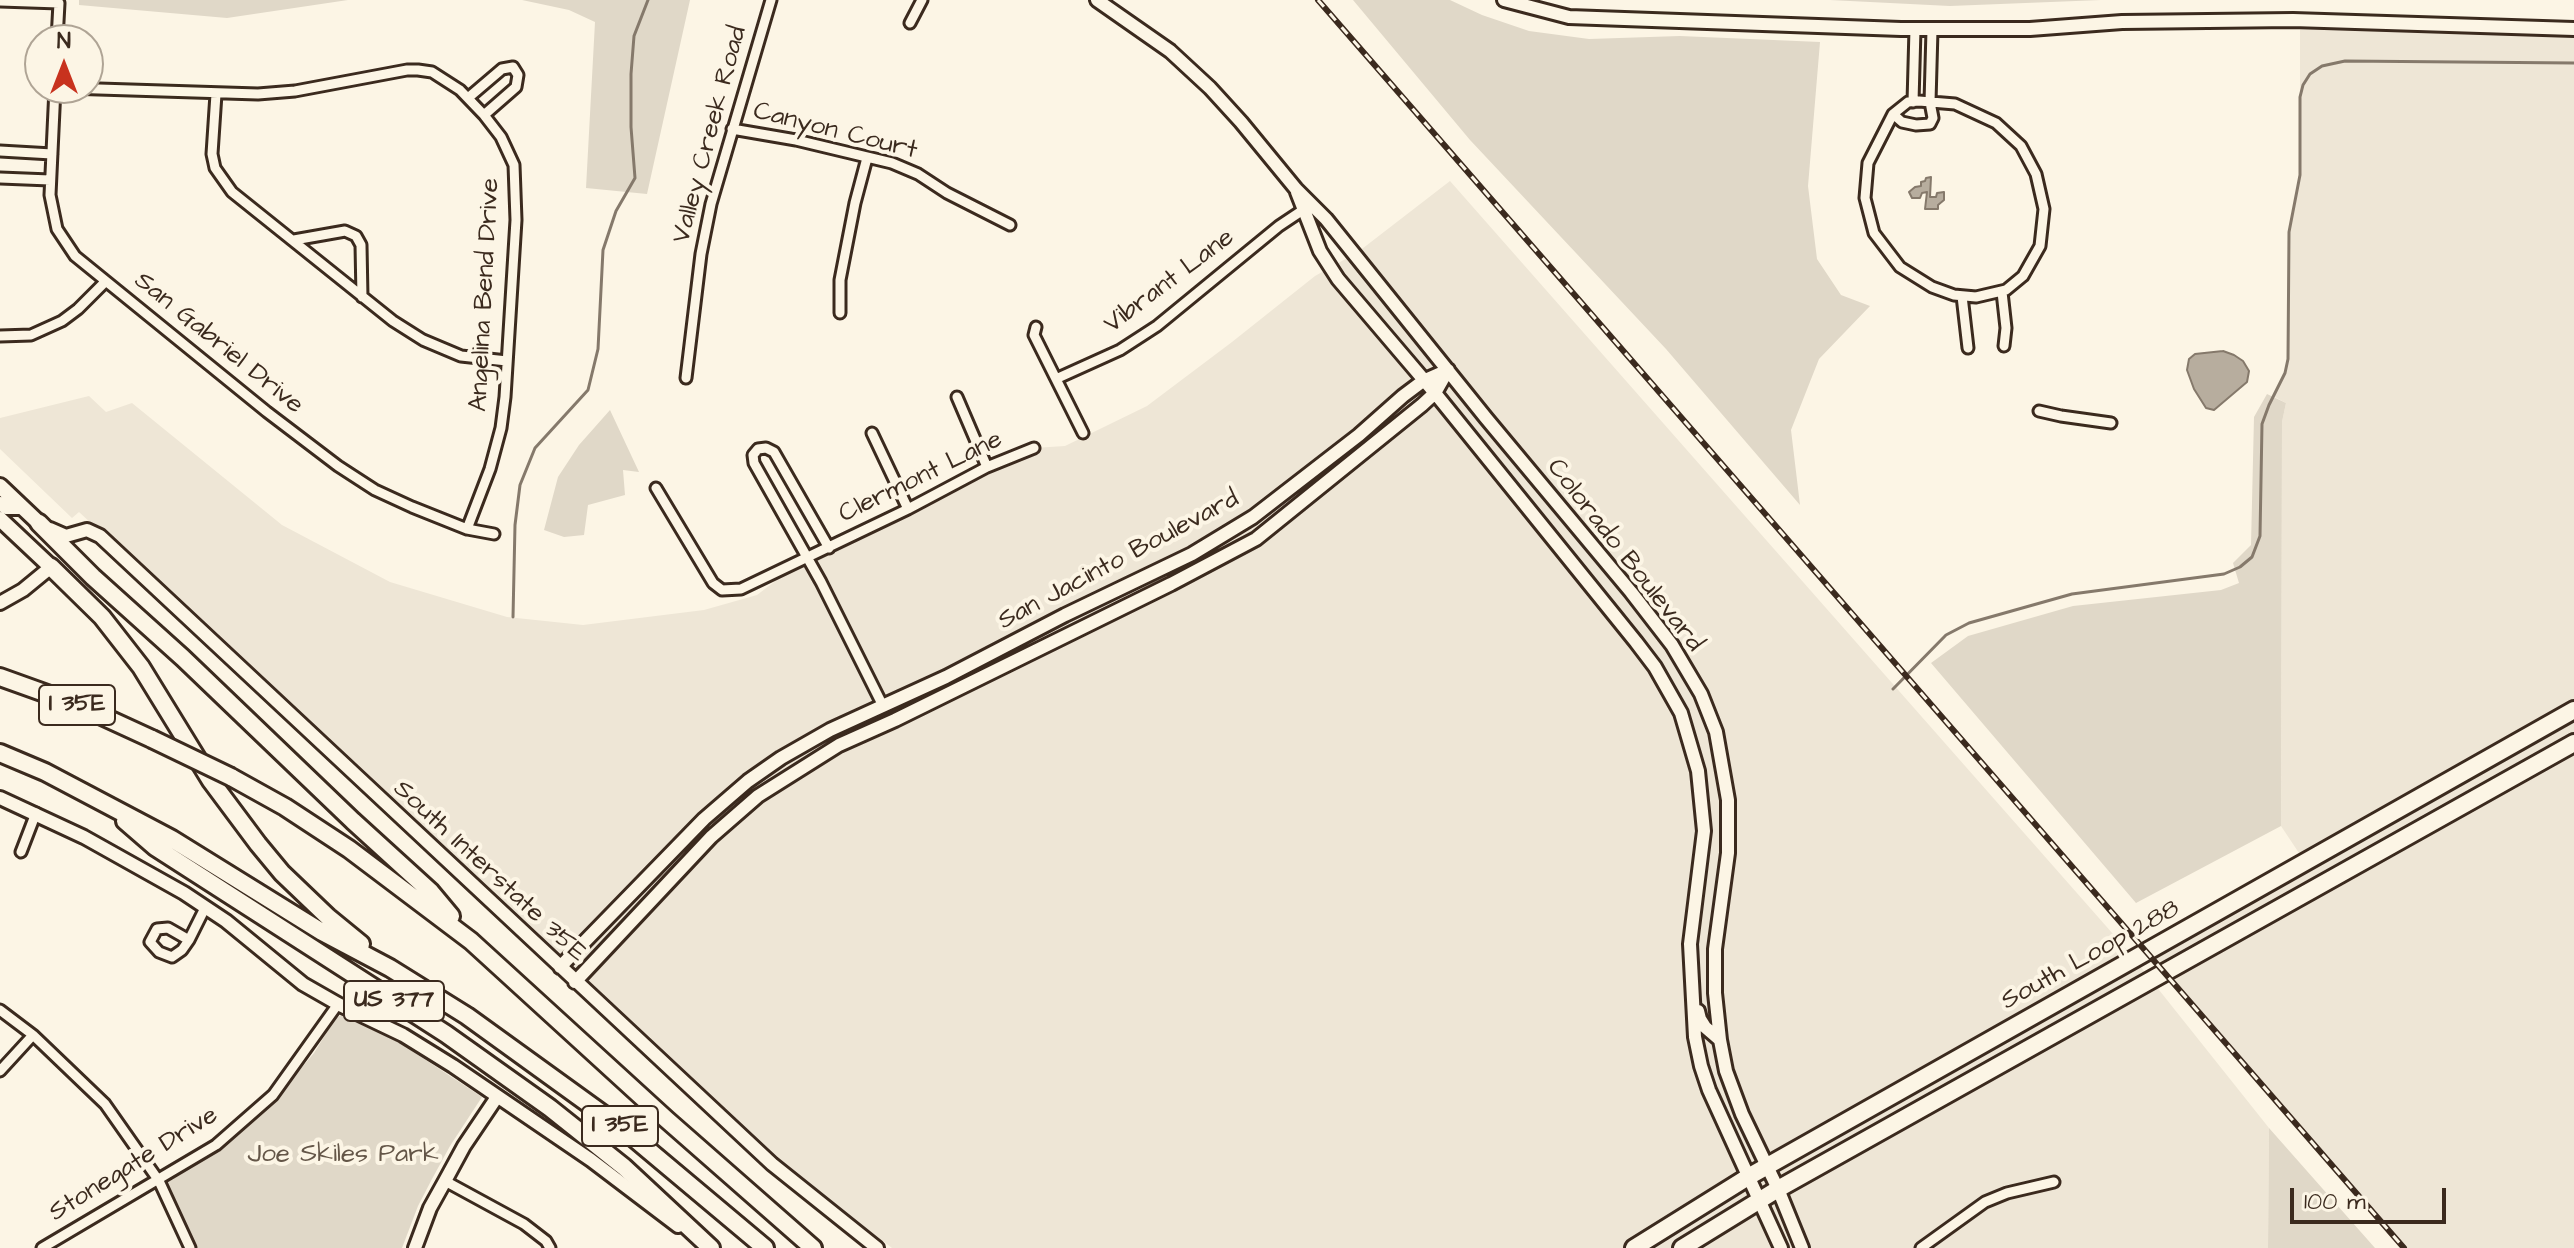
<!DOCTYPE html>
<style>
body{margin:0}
#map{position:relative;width:2574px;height:1248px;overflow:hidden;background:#fcf5e5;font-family:"Architects Daughter",sans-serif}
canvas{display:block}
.north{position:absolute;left:24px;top:24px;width:80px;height:80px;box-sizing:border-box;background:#fcf5e5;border:2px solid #afa495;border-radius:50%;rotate:0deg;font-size:22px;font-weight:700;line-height:32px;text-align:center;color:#3b2a1e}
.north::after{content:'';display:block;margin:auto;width:28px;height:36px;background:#c8321e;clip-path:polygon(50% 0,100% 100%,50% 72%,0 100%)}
.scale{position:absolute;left:2290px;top:1188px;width:156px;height:36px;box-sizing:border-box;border:4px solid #3b2a1e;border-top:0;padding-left:10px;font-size:24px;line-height:28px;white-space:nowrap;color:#3b2a1e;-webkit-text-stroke:6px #fcf5e5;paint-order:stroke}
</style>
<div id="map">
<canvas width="2574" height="1248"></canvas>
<div class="north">N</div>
<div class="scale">100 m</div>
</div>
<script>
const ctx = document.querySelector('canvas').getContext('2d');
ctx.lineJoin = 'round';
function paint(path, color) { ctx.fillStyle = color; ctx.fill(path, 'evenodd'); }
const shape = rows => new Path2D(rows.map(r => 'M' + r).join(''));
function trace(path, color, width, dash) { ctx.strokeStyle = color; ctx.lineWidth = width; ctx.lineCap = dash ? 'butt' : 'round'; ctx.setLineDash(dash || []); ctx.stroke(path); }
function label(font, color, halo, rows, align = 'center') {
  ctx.font = font + ' "Architects Daughter",sans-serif'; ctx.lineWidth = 8; ctx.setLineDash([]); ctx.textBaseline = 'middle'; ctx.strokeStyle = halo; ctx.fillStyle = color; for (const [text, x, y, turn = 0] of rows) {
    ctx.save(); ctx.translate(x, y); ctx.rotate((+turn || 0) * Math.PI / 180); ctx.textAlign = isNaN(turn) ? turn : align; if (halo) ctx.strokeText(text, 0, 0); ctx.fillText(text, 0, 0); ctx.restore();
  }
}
const built = shape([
 [2300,20,2574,29,2574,1248,2404,1248,2146,952,2305,862,2281,826,2282,422,2286,403,2273,396,2285,373,2288,359,2289,232,2300,175],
 [1450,181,2128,951,2269,1128,2268,1248,892,1248,789,1169,79,512,72,518,0,449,0,418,89,396,106,412,132,403,282,525,390,582,507,617,583,625,704,610,757,595,807,557,1034,448,1065,446,1147,406,1232,342,1315,276,1358,252]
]);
const green = shape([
 [79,0,348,0,227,18,79,5],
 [522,0,690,0,647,194,586,188,595,22,569,10],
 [1353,0,1450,0,1482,15,1529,31,1589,39,1680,36,1820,42,1808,186,1817,259,1841,295,1870,306,1819,359,1791,430,1800,505,1666,349,1470,140],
 [1830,0,2101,0,1950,6],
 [2267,394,2286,403,2282,422,2281,826,2136,903,1931,663,1968,636,2073,606,2221,590,2239,583,2233,563,2251,545,2254,417],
 [610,410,639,472,623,470,625,495,588,505,584,535,564,537,544,530,558,477,579,445],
 [344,1013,400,1043,482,1097,450,1146,432,1179,418,1206,402,1248,197,1248,167,1182,222,1148,275,1099,314,1053,335,1019],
 [2269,1128,2375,1248,2268,1248]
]);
const water = shape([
 [1931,177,1930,197,1936,197,1937,193,1944,192,1944,200,1938,205,1938,209,1925,209,1927,192,1922,193,1920,198,1912,198,1909,192,1915,187,1921,186,1921,182,1925,181,1926,178,1931,177],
 [2223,351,2234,355,2243,361,2249,371,2247,382,2214,410,2206,408,2194,389,2187,370,2189,359,2195,354,2223,351]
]);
const stream = shape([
 [513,617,515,525,520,485,535,448,588,390,598,349,603,250,616,211,635,178,631,127,631,74,634,36,648,0],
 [1893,689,1946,635,1969,623,2072,594,2224,574,2240,567,2252,557,2260,536,2262,424,2269,405,2285,373,2288,359,2289,232,2300,175,2300,97,2303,85,2310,74,2322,66,2345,61,2574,63]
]);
const street = shape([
 [0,1,59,3,57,40],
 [910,23,922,0],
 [55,88,50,195,57,229,75,256,267,412,338,466,375,490,412,507,467,529,494,534],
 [67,88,258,94,295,91,407,70,418,70,432,72,460,90,484,115,501,137,514,165,516,220,505,397,501,428,490,469,467,529],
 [216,94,212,154,215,168,232,192,393,321,423,340,461,356,507,361],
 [468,98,502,69,513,67,518,75,516,87,484,115],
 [1919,101,1955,104,1996,123,2021,146,2036,174,2044,209,2040,246,2023,276,2006,290,1976,297,1954,295,1932,287,1900,267,1874,233,1865,198,1868,163,1893,114,1908,102,1919,101],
 [1913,102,1915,29],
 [1893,114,1902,122,1916,125,1930,124,1933,118,1930,102,1932,30],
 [732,129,796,140,892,163,918,174,947,193,1010,225],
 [0,151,52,154],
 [0,178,50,180],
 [294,240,345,231,356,236,361,245,362,297],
 [2002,292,2006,328,2004,346],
 [1962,296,1968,348],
 [840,313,840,280,855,203,867,158],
 [1036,327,1034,335,1083,433],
 [0,336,31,335,62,321,78,309,105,282],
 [686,378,701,254,711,204,771,0],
 [1058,378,1120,350,1157,326,1279,226,1303,210],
 [957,397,987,467],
 [2039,411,2061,416,2111,423],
 [872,433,908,509],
 [656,488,713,583,722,590,741,589,908,509,987,467,1034,448],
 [829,548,774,452,766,448,758,449,753,455,754,463,821,582,883,706],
 [21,852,36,813],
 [168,928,189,940,182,950,172,957,159,952,150,942,157,929,168,928],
 [189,940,205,908],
 [0,1010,33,1035,105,1104,159,1181,190,1248],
 [0,1071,33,1035],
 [445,1181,524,1224,546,1241,550,1248],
 [42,1248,216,1145,273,1095,338,1004],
 [1921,1248,1985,1202,2007,1193,2054,1182]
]);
const secondary = shape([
 [1097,0,1170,51,1210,88,1241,122,1296,189,1326,219,1486,418,1631,592,1672,645,1701,694,1716,732,1728,800,1728,853,1715,949,1715,993,1720,1040,1726,1071,1742,1114,1778,1189,1802,1248],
 [1504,0,1569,17,1901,29,2030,29,2122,22,2293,20,2574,29],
 [1297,192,1320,251,1338,279,1435,393,1636,642,1655,667,1681,713,1698,771,1704,831,1690,944,1695,1037,1701,1066,1709,1090,1781,1248],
 [50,529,66,536,87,530,100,536,772,1164,877,1248],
 [0,603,23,590,51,567],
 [0,798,84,837,184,893,226,921,303,984,338,1004,403,1035,453,1066,591,1160,678,1226],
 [560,967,704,819,748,781,781,758,830,730,946,677,1065,615,1192,554,1253,517,1359,435,1403,396,1423,381,1448,370],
 [575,982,711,837,758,796,839,745,895,720,1171,584,1256,539,1422,405,1435,393,1448,370],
 [1698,1011,1700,1019,1705,1027,1720,1040],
 [415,1248,430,1208,445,1181,464,1146,497,1097]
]);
const primary = shape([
 [0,486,39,523],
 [0,504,7,507,22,507],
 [0,519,51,567]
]);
const highway = shape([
 [39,523,93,577,183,658,353,821,431,892,451,916],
 [51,567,102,617,141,667,211,781,258,844,282,873,328,917,361,944],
 [0,677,78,705,152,739],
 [0,753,45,772,172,839,322,932,390,968,467,1016,622,1128,765,1248],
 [231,777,285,807,349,849,471,941,666,1119,813,1248],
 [125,821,155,847,446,1034,550,1108,624,1167,711,1248],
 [1634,1248,1748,1177,2574,710],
 [1682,1248,1778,1189,2574,743]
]);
const rail = shape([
 [1318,0,2404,1248]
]);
const highwayBridge = shape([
 [152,739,231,777]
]);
const shields = [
 [77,705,76],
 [394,1001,100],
 [620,1126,76]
];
const shieldNames = [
 ["I 35E",77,705],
 ["US 377",394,1001],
 ["I 35E",620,1126]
];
const streetNames = [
 ["Canyon Court",835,132,14],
 ["Valley Creek Road",711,135,-75],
 ["Vibrant Lane",1170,282,-37],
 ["Angelina Bend Drive",486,295,-87],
 ["San Gabriel Drive",218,344,39],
 ["Clermont Lane",921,478,-26],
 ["Colorado Boulevard",1624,556,52],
 ["San Jacinto Boulevard",1119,561,-28],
 ["South Interstate 35E",489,872,43],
 ["South Loop 288",2091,956,-29],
 ["Stonegate Drive",134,1165,-32]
];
const parkNames = [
 ["Joe Skiles Park",343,1156]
];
paint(built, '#eee6d6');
paint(green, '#e0d8c8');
paint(water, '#b7ad9e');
trace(water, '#85796b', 2);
trace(stream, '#85796b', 3);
trace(street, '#3b2a1e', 15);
trace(secondary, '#3b2a1e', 18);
trace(primary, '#3b2a1e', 20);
trace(highway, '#3b2a1e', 22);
trace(street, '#fcf5e5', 9);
trace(secondary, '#fcf5e5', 12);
trace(primary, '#fcf5e5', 14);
trace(highway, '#fcf5e5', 16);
trace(rail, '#3b2a1e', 6);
trace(rail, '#fcf5e5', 3, [9]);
trace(highwayBridge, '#3b2a1e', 22, []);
trace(highwayBridge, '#fcf5e5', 16);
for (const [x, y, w] of shields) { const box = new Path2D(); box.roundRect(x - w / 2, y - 20, w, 40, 6); ctx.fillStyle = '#fcf5e5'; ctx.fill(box); trace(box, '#3b2a1e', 2); }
label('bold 24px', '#3b2a1e', null, shieldNames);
label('26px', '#3b2a1e', '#fcf5e5', streetNames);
label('26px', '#645648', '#fcf5e5', parkNames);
</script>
